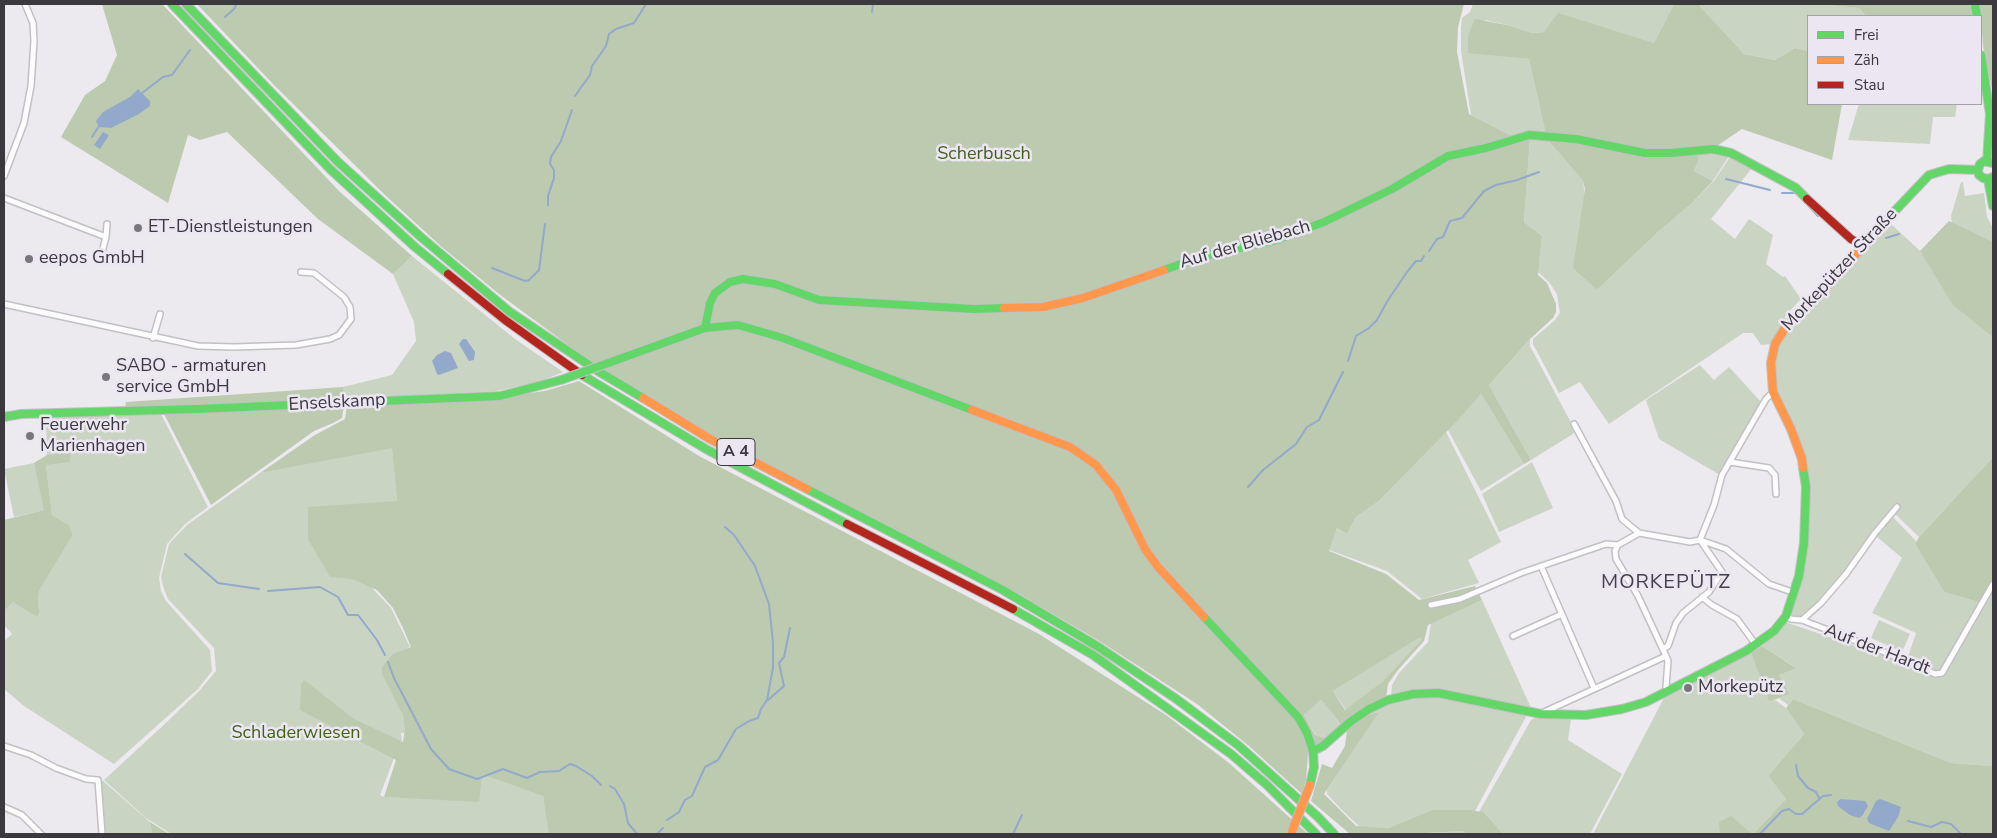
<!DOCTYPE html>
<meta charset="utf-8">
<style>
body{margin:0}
#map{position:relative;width:1997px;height:838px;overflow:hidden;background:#ece9ef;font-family:"Nunito Sans",sans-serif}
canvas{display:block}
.frame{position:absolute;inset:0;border:5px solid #3b393e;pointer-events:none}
.legend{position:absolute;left:1807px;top:15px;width:175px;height:90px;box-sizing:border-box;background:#ebe6f2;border:1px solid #a5a1aa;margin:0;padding:6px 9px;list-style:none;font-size:15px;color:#3b393e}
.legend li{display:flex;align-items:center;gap:10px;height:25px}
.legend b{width:25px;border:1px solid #a5a1aa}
</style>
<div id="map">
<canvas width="1997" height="838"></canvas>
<div class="frame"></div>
<ul class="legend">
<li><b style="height:6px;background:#63d668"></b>Frei</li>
<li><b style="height:6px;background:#ff974d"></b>Zäh</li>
<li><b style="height:6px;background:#b3261e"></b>Stau</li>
</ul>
</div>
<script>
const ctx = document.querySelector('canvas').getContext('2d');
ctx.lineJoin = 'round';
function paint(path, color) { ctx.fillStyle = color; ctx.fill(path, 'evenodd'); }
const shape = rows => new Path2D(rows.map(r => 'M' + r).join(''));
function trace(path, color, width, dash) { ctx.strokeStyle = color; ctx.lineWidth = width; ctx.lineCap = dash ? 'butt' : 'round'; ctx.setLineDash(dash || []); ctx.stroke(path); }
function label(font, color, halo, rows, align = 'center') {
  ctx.font = font + ' "Nunito Sans",sans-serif'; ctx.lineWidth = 5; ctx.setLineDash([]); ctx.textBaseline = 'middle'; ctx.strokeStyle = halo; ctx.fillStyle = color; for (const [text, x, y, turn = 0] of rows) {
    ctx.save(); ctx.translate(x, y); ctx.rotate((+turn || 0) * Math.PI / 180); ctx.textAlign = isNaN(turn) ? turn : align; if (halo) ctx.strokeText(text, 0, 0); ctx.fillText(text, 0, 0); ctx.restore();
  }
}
const green = shape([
 [1473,4,1674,4,1654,43,1580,21,1544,32,1533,33,1507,25,1485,20,1468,52,1529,59,1546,134,1514,137,1471,115,1461,51,1461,27,1462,18,1470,12],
 [1698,4,1819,4,1859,8,1866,16,1808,16,1808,51,1795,48,1775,60,1744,54],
 [1859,104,1957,104,1955,117,1933,117,1930,144,1848,140],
 [1530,138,1547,139,1583,181,1597,290,1658,232,1691,204,1714,181,1730,157,1752,168,1711,219,1735,239,1749,219,1773,235,1766,264,1783,277,1785,276,1801,299,1785,316,1786,322,1772,344,1761,345,1753,333,1743,333,1609,424,1580,382,1559,393,1533,344,1533,339,1555,320,1560,313,1557,294,1549,282,1538,272,1542,236,1524,222],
 [1697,153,1713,153,1729,156,1713,181,1694,171,1699,159],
 [1961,182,1963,182,1965,196,1984,193,1987,217,1993,228,1993,457,1919,537,1891,510,1846,569,1804,617,1791,615,1803,576,1807,539,1809,482,1794,428,1776,389,1774,379,1774,362,1779,345,1786,331,1889,222,1920,251,1926,260,1953,230,1951,216],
 [412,256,515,339,563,372,538,382,496,391,343,399,343,387,392,375,416,341,414,322,393,274],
 [1530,339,1530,346,1576,432,1531,460,1489,385],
 [1700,365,1714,380,1729,367,1761,402,1720,475,1659,439,1646,400],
 [1481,394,1524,464,1481,491,1448,430],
 [160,412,208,507,185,524,167,544,159,578,161,591,166,601,210,650,212,671,198,689,114,764,24,706,4,689,4,641,12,634,4,625,4,611,13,601,37,617,40,612,38,605,39,591,73,535,69,525,52,515,46,465,70,453,47,455,46,417],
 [1446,432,1501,542,1468,560,1479,583,1422,599,1387,571,1329,550,1337,528,1347,534,1356,517,1379,501],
 [392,447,397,501,392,502,402,507,373,589,391,608,410,647,407,648,434,730,401,733,402,741,399,741,394,758,380,795,384,797,456,800,476,743,539,782,552,834,171,834,146,818,104,780,168,721,200,690,216,671,214,648,168,599,164,589,161,577,169,544,187,525,260,473],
 [1532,462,1553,508,1499,532,1482,494],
 [34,463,45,510,14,517,4,469],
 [1892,516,1916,541,1915,544,1944,592,1985,604,1993,594,1993,766,1951,763,1793,699,1788,705,1779,698,1788,694,1779,675,1795,667,1762,646,1776,634,1785,622,1906,663,1916,633,1872,613,1902,558,1876,536],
 [1482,600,1532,710,1437,690,1391,697,1392,685,1399,673,1428,642,1431,623],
 [1879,620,1910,634,1902,652,1871,638],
 [1420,636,1422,639,1383,681,1346,710,1333,691],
 [1751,653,1769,702,1775,700,1786,708,1804,734,1768,776,1786,799,1753,834,1720,822,1720,834,1593,834,1665,696],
 [1438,694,1528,713,1475,811,1432,810,1388,828,1360,827,1343,811,1327,794,1327,790,1378,712,1364,716,1388,703,1413,696],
 [1321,698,1340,725,1324,738,1316,736,1304,715],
 [1540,715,1571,719,1568,740,1622,774,1590,834,1503,834,1479,812,1531,720],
 [102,780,150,822,152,834,103,834,99,781],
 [1463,831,1466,834,1413,834]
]);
const forest = shape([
 [102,4,162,4,339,191,412,256,393,274,318,219,227,132,200,140,188,135,168,203,61,137,85,95,105,81,117,55],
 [197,4,1464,4,1458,27,1457,52,1469,114,1514,137,1530,138,1524,222,1542,236,1538,275,1547,283,1556,304,1556,312,1553,318,1530,339,1489,385,1531,460,1524,464,1481,394,1457,421,1379,501,1356,517,1347,534,1337,528,1329,551,1386,574,1419,600,1475,586,1482,600,1428,625,1424,641,1398,670,1388,684,1386,698,1339,728,1308,752,1306,780,1302,794,1249,746,1197,704,1101,642,1003,585,713,436,602,370,499,294,443,248,386,196,274,85],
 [1420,637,1422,639,1383,681,1345,710,1333,691],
 [1321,699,1340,724,1324,738,1315,735,1304,715],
 [1674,4,1698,4,1744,54,1775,60,1795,48,1808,51,1808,104,1842,104,1832,160,1742,129,1714,148,1696,149,1699,159,1694,171,1713,181,1691,204,1658,232,1597,290,1573,268,1585,189,1583,181,1547,139,1529,59,1468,53,1468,36,1475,19,1507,25,1533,33,1544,32,1558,13,1654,43],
 [1819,4,1972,4,1972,16,1866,16,1859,8],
 [1980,4,1993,4,1993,94,1983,46],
 [1949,221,1993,242,1993,337,1953,305,1920,251],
 [579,381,699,456,1039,634,1166,715,1229,763,1308,834,549,834,543,796,482,774,479,802,384,797,396,760,300,710,301,685,304,680,354,719,403,742,405,728,403,715,382,674,382,667,393,654,411,647,403,628,393,608,377,590,352,579,330,577,308,539,308,507,397,501,392,448,260,473,315,435,345,419,347,405,501,397,545,391],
 [343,387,343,399,125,408,126,402],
 [344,406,342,418,333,423,314,431,211,505,164,414],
 [70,452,70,462,46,465,52,515,69,525,73,535,39,591,38,605,40,612,37,617,13,602,4,611,4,520,44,510,34,463,47,455],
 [1993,457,1993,594,1985,604,1944,592,1915,544,1919,537],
 [1762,646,1796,668,1779,675,1789,694,1769,702,1751,653],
 [1793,699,1951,763,1993,766,1993,834,1753,834,1786,799,1768,776,1804,734,1786,708],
 [1379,712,1324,794,1356,826,1388,828,1432,810,1469,810,1483,812,1503,834,1466,834,1463,831,1409,834,1350,834,1311,801,1322,764,1332,768,1345,746,1347,730,1364,716],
 [1731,816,1752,834,1720,834,1719,822],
 [150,822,169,834,152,834]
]);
const water = shape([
 [138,89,150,101,150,106,139,114,111,128,99,127,96,121,103,112,130,97],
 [103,132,109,135,100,149,94,145],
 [463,339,466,339,475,352,474,360,469,361,459,344],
 [445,351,451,353,458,368,439,375,437,374,432,361,437,355],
 [1841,799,1865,801,1868,806,1862,816,1859,818,1850,815,1838,806,1837,802],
 [1880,799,1901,807,1898,817,1889,831,1869,823,1867,819,1876,801]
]);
const stream = shape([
 [872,12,873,4],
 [225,17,235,8,236,4],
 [142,93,163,77,172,75,190,50],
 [575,96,590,75,592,66,606,46,609,34,616,29,634,23,646,4],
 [92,137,99,126],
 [1726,179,1770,190],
 [1782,193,1796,193],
 [1801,198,1818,216],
 [548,205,548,196,554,178,554,170,550,164,551,157,561,141,572,110],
 [1886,238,1899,234],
 [1429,251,1437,239,1443,237,1450,221,1462,218,1484,191,1496,185,1517,180,1539,172],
 [492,268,525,281,529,280,539,270,545,224],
 [1348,361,1356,336,1369,328,1377,320,1388,300,1407,272,1416,261,1421,261,1424,256],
 [1248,487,1263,470,1296,444,1307,427,1319,420,1343,372],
 [185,554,218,583,259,589],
 [268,591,320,587,338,597,348,615,358,615,377,640,385,655],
 [388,662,394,678,431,749,449,769,477,779,503,769,527,778,540,772,559,771,570,764,576,766,592,776,601,785],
 [768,700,784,686,779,663,784,657,790,628],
 [1796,765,1798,776,1808,788,1816,792,1819,798],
 [610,786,615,789,624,804,628,823,637,834],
 [667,820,679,812,685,800,692,796,705,767,718,760,736,729,749,721,758,718,761,709,767,700,773,668,773,643,769,604,755,566,734,535,725,527],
 [1908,821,1931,827,1942,822,1951,824,1961,834],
 [657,834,663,828],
 [1013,834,1022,815],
 [1760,834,1782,811,1789,809,1796,814,1802,814,1823,796,1831,795]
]);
const street = shape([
 [4,176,24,123,31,86,34,41,33,23,25,4],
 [4,198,106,237,101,256],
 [106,237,107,224],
 [4,304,198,346,234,347,296,345,330,339,339,335,351,319,350,307,344,297,314,273,301,272],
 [153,338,160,314],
 [1574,424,1616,501,1622,519,1639,533],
 [1730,462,1769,468,1775,475,1776,494],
 [1541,566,1594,688],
 [1702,597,1712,605,1737,619,1756,645],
 [1431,605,1460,599,1521,573,1606,544,1618,545],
 [1786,616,1791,619,1802,620,1887,653,1935,674,1942,673,1946,666,1993,584],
 [1802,620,1821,603,1846,574,1875,533,1897,507],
 [1513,636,1562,614],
 [1663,649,1668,646,1676,623,1683,613,1709,592,1722,572,1700,540,1714,505,1722,475,1766,399,1773,392],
 [1668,692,1666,687,1668,661,1666,656,1638,596,1616,559,1615,551,1618,545,1639,533,1690,542,1700,540,1726,549,1769,584,1795,593],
 [1542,713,1666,656],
 [4,746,31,755,56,768,86,779,98,780,102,834],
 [4,807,22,815,41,834]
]);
const fast = shape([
 [172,4,330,169,415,247,448,274],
 [186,4,338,162,422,238,510,312,601,373,643,398],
 [1975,4,1977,16],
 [1981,55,1990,114,1987,161],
 [1993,163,1984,161,1980,164,1978,170,1979,175,1983,178,1988,179,1993,177],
 [1988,179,1993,206],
 [1892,214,1929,175,1949,169,1978,170],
 [1164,270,1203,256,1276,240,1324,222,1392,189,1448,156,1486,148,1529,135,1576,139,1645,153,1671,153,1713,149,1731,153,1796,188,1807,199],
 [705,328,710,303,715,293,730,282,743,279,775,284,819,300,974,309,1004,308],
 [611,362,705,328,738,325,783,338,972,410],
 [582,375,706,449,847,524],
 [4,417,21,414,197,409,500,396,561,380],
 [807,489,1001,589,1097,646,1175,698,1238,745,1318,817,1334,834],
 [1013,609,1093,655,1231,754,1267,785,1316,834],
 [1204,617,1298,717,1307,733,1313,751,1314,767,1310,785],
 [1313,751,1323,746,1350,722,1369,709,1388,700,1413,694,1438,693,1541,714,1586,715,1622,709,1646,702,1746,651,1774,631,1786,616,1799,576,1804,543,1806,487,1803,468]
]);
const slow = shape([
 [1004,308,1043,307,1083,298,1164,270],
 [643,398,710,439,807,489],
 [972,410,1070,447,1096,465,1116,490,1145,549,1158,567,1204,617],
 [1803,468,1802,459,1791,429,1773,392,1771,363,1775,344,1787,325,1824,290,1892,214]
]);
const jam = shape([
 [1807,199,1851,239,1863,246],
 [448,274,505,320,582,375],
 [847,524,1013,609]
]);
const fastBridge = shape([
 [561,380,611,362]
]);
const slowBridge = shape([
 [1292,831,1310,785]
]);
const markers = [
 [138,228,5,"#79777c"],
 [29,259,5,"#79777c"],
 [106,377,5,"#79777c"],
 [30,436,5,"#79777c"],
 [1688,688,5,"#79777c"]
];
const shields = [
 [736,452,38]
];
const shieldNames = [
 ["A 4",736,452]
];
const parkNames = [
 ["Scherbusch",984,155],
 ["Schladerwiesen",296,734]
];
const poiNames = [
 ["ET-Dienstleistungen",148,228],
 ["eepos GmbH",39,259],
 ["SABO - armaturen",116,367],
 ["service GmbH",116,388],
 ["Feuerwehr",40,426],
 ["Marienhagen",40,447],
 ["Morkepütz",1698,688]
];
const streetNames = [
 ["Auf der Bliebach",1245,245,-16],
 ["Morkepützer Straße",1840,270,-47],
 ["Enselskamp",337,403,-3],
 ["Auf der Hardt",1877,650,21]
];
const quarterNames = [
 ["MORKEPÜTZ",1666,583]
];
paint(green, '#cad4c2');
paint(forest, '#bccab0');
paint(water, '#93a9cb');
trace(stream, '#93a9cb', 2);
trace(street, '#c2c0c4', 8);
trace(fast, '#c2c0c4', 10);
trace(slow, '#c2c0c4', 10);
trace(jam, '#c2c0c4', 10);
trace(street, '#fcfcfd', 5);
trace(fast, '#63d668', 8);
trace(slow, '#ff974d', 8);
trace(jam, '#b3261e', 8);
trace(fastBridge, '#c2c0c4', 10, []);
trace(slowBridge, '#c2c0c4', 10, []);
trace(fastBridge, '#63d668', 8);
trace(slowBridge, '#ff974d', 8);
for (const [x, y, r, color] of markers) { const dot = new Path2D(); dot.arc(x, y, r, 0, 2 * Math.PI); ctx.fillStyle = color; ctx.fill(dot); trace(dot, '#ebe6f2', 2); }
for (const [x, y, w] of shields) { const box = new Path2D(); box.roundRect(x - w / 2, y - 13.5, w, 27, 4); ctx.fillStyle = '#ebe6f2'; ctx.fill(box); trace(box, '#3b393e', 1); }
label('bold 16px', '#3b393e', null, shieldNames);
label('18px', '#416318', '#ebe6f2', parkNames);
label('18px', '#3b393e', '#ebe6f2', poiNames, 'left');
label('18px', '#3b393e', '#ebe6f2', streetNames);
ctx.letterSpacing = '1px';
label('20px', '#45414b', '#ebe6f2', quarterNames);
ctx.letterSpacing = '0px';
</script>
